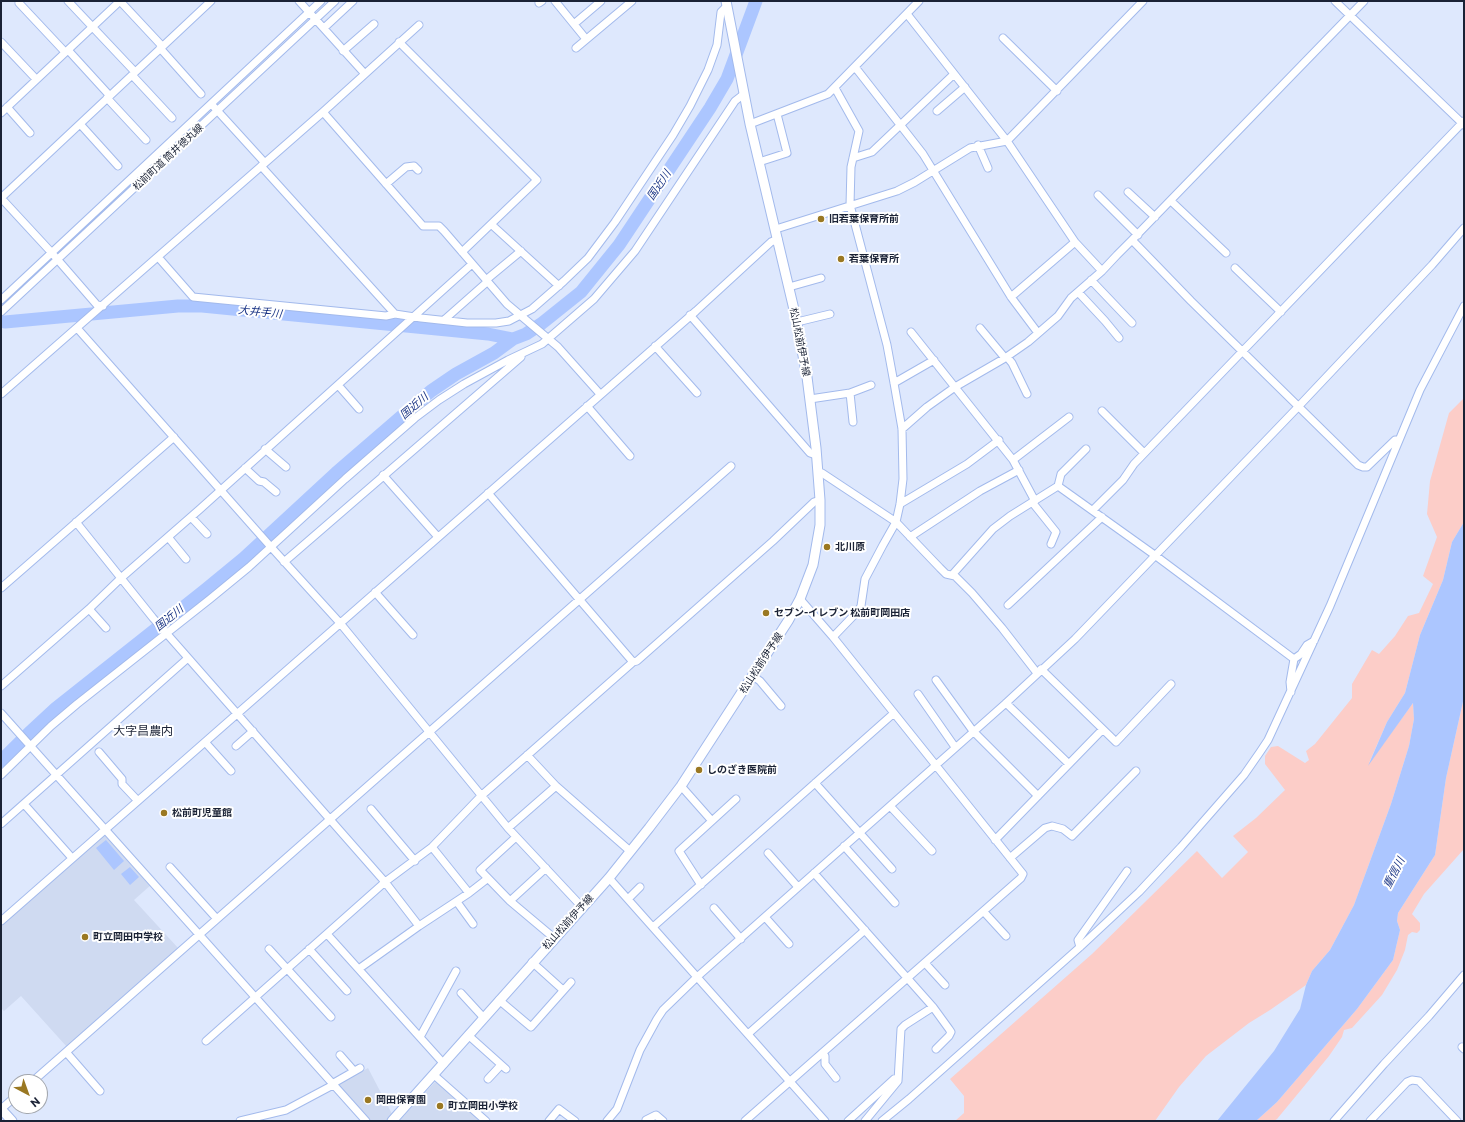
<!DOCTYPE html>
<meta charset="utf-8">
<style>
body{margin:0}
#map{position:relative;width:1465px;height:1122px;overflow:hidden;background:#dee8fd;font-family:Commissioner,sans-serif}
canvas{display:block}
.frame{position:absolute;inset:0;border:2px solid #1a2235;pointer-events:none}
.north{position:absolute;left:8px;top:1074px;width:40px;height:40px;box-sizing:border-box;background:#fff;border:1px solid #a3a7ae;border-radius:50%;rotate:139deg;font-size:11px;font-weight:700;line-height:16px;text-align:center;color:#1a2235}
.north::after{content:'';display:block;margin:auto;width:14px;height:18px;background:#9a7822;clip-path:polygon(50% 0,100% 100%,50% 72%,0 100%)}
</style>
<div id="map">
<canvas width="1465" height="1122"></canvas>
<div class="frame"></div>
<div class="north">N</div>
</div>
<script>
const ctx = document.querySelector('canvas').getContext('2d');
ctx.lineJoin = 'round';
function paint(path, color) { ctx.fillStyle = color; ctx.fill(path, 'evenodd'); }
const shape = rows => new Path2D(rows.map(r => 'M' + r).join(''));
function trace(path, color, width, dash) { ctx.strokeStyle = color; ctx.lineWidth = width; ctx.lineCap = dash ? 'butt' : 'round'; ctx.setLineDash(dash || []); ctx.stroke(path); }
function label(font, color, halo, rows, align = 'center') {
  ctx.font = font + ' Commissioner,"Noto Sans JP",sans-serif'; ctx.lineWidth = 4; ctx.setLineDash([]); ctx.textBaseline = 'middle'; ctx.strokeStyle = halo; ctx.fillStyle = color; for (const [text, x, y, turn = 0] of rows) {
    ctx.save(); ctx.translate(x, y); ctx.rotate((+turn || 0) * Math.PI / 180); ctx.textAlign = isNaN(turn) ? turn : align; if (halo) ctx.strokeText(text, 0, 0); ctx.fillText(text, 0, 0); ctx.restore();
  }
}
const built = shape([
 [104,834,107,834,152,884,134,900,179,949,67,1047,21,996,4,1011,1,1008,1,926],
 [368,1068,392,1114,386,1121,370,1121,337,1085],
 [435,1082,450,1091,483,1121,399,1121]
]);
const green = shape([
 [1464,398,1464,522,1452,542,1443,580,1420,635,1405,693,1387,722,1369,763,1413,703,1414,719,1409,746,1391,804,1354,905,1330,950,1312,971,1306,985,1270,1010,1249,1023,1206,1056,1179,1087,1155,1121,955,1121,964,1113,964,1096,950,1079,1092,954,1197,851,1222,878,1248,852,1233,836,1256,818,1285,790,1265,764,1265,756,1271,747,1278,746,1305,763,1309,760,1306,751,1315,744,1352,698,1352,684,1372,650,1379,654,1395,636,1408,616,1419,613,1433,584,1423,576,1437,537,1427,514,1430,481,1449,413],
 [1464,697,1464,849,1424,894,1412,914,1420,923,1420,930,1417,933,1412,932,1408,935,1405,950,1397,970,1382,995,1352,1028,1344,1030,1342,1037,1329,1056,1277,1119,1274,1121,1256,1121,1277,1102,1357,1009,1393,960,1400,930,1397,921,1398,913,1435,855,1446,778]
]);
const water = shape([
 [1464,522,1464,697,1446,778,1435,855,1398,913,1397,921,1400,930,1393,960,1357,1009,1277,1102,1256,1121,1217,1121,1274,1051,1300,1009,1306,985,1312,971,1330,950,1354,905,1391,804,1409,746,1414,719,1413,703,1368,766,1387,722,1405,693,1420,635,1443,580,1452,542],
 [106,840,124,861,114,870,96,848],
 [130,867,139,877,130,885,121,874]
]);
const river = shape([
 [5,322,178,306,202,306,488,334,513,339],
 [1,761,29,733,56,708,205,590,244,558,336,473,431,391,456,374,494,353,513,339,526,334,541,324,581,292,619,245,710,108,727,79,756,1]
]);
const minor = shape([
 [68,1,135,72],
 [120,1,162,46],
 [299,1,365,74],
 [555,1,586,39],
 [1335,1,1464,125],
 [19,3,65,52],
 [539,3,542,1],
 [907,14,1007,141,1075,242,1102,271],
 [574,24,601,1],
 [324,28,353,1],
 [1003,38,1057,91],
 [1,42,36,79],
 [399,42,537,180,462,252],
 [160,48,201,94],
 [576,48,632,1],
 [68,50,110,96],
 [343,51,374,24],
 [855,67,923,154,1011,297,1038,333],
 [132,75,172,118],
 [107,98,146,140],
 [7,107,30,133],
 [214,107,265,163],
 [937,111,965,87],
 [323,112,423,226,439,226,444,231,507,304,558,347,600,394],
 [1,113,120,1],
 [80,124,118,166],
 [750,124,828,94,919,1],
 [978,145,988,168],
 [853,158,872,152,954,74],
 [759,162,787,153,777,114],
 [261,166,395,314,421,318,467,323,496,323,509,321,532,309,564,281,588,258,615,222,673,135,690,106,708,70,717,45,721,12,727,6],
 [386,184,406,167,414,166,418,170],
 [1128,192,1155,217],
 [1098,195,1138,235],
 [1,198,211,1],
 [1,198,51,252,97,305,103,306],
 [1171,201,1226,253],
 [492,225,559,286],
 [776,229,897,191,915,182,970,148,1007,141,1143,1],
 [1132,240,1191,301,1358,465,1363,467,1367,467,1395,440,1399,440],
 [158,257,193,297,386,316,395,314],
 [1235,268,1281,312],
 [486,280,521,251],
 [1091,280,1132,323],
 [789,287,821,278],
 [1078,292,1105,321,1119,338],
 [1011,297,1075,242],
 [1,300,321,1],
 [1,312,335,1],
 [690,315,810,453,816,455],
 [444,320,487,282],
 [797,322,830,314],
 [77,328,271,547,340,623,508,828,582,907],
 [980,328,1005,358],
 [911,332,1013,460,1035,501],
 [655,346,697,393],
 [1007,357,1012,363,1027,394],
 [894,383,934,360],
 [338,385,359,409],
 [850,393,853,422],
 [1,394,323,112,419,25],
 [810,399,850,393,871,385],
 [587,406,630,456],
 [1102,411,1144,453],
 [902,429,927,407,955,387,1005,358,1028,342,1058,316,1071,298,1102,271,1117,255,1132,240,1364,1],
 [265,449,286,467],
 [1013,460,1069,417],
 [245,468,259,481,264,482,276,492],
 [818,472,822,473,896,522,940,568,946,574,955,576,972,593,1002,628,1037,673],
 [383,475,438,537],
 [1058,486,1061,474,1086,449],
 [488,493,633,662],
 [1032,502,1056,532,1051,544],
 [900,504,967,464,999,440],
 [1093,510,1123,480,1134,464,1464,121],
 [191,517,207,534],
 [76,522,153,618,385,882,419,926],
 [168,537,186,559],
 [910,537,980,491,1019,470],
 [284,562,521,357],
 [952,575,993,529,1010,516,1058,486,1156,556,1294,659],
 [1,588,174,437],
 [375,592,413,635],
 [1008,605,1102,517],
 [89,609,106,628],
 [833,637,858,611,861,606,865,579,883,545,896,522,900,504,903,479,902,429,894,383,887,345,850,205,851,167,859,131,835,88],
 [1041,669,1116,742,1171,684],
 [753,676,760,681,781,706],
 [936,680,973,731,1038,796],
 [1,686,89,609,121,578,200,509,472,264],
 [1291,692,1290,682,1294,659,1301,654,1307,645,1314,641],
 [918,694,955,747],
 [1006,703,1069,764],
 [1,713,366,1121],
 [205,742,231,771],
 [236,746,253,731],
 [99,752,122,779,122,784,138,801],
 [527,755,556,786,630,851],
 [1,775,51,726,77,704,210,599,249,567,345,479,415,418,439,400,464,384,508,360,542,344,594,299,635,251,735,101,744,94],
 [815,783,892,869],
 [681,786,712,821],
 [24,804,72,858],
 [890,806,932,851],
 [371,809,415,861],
 [1,824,188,658],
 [508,828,556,786],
 [516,837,480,870,510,901,554,938],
 [995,840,1102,730],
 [844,846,895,903],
 [432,847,469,893],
 [768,853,798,887],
 [1010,858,1045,828,1052,826,1063,829,1072,836,1136,771],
 [170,867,217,919],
 [814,873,933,1007,949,1029,951,1032,949,1036,936,1049],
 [609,878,825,1121],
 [701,885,679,851,736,799],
 [628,899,640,887],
 [510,901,546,868],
 [457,902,473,924],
 [714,908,741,939],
 [984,912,1006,936],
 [765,917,789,944],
 [1,921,696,311,771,242,778,239],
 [653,927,894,713],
 [327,934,444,1064],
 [1080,947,1078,940,1127,871],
 [269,949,331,1017],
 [309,949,347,991],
 [532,962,563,990],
 [925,963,945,985],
 [360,968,419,926,469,893,487,879],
 [461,993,483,1017],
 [499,1000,531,1027,571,982],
 [748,1034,865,930],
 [468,1035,506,1069],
 [420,1037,456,971],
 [206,1041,385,882,432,847,481,796,633,662,637,661,773,541,814,502,820,500],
 [1462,1047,1464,1049],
 [66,1052,100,1091],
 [822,1053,825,1056,825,1064,836,1078],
 [340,1055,354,1071],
 [434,1075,486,1121],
 [488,1079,501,1065],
 [32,1082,731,466],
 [332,1084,360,1068],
 [1,1109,16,1096],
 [646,1120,656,1115,663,1121],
 [240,1121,286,1110,333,1085],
 [549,1121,559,1109,575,1121],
 [607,1121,617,1109,640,1050,657,1019,663,1010,697,977,1006,703,1075,639,1298,407,1432,265,1464,228],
 [745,1121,1021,878,1023,874,833,637,800,599],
 [848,1121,894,1079],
 [865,1121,898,1081,901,1029,905,1025,933,1007],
 [882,1121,909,1099,1080,947,1139,892,1181,847,1244,775,1260,752,1268,740,1330,606,1420,390,1464,306],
 [1334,1121,1384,1064,1429,1016,1464,975],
 [1370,1121,1407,1082,1412,1080,1419,1081,1457,1121]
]);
const major = shape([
 [1,1109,12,1121],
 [392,1121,609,878,649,828,681,786,788,621,800,599,813,565,820,525,820,500,816,448,807,377,796,318,750,124,726,1]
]);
const markers = [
 [821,219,4,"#9a7822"],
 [841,259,4,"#9a7822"],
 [827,547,4,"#9a7822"],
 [766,613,4,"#9a7822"],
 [699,770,4,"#9a7822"],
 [164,813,4,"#9a7822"],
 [85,937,4,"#9a7822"],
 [368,1100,4,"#9a7822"],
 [440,1106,4,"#9a7822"]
];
const streetNames = [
 ["松前町道 筒井徳丸線",168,157,-43],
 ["松山松前伊予線",800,342,79],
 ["松山松前伊予線",761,663,-57],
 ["松山松前伊予線",568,922,-48]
];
const poiNames = [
 ["旧若葉保育所前",829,219],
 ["若葉保育所",849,259],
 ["北川原",835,547],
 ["セブン-イレブン 松前町岡田店",774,613],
 ["しのざき医院前",707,770],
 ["松前町児童館",172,813],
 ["町立岡田中学校",93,937],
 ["岡田保育園",376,1100],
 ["町立岡田小学校",448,1106]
];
const waterNames = [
 ["国近川",659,185,-56],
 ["大井手川",260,312,6],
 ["国近川",414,406,-41],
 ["国近川",169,618,-39],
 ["重信川",1394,873,-63]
];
const quarterNames = [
 ["大字昌農内",143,731]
];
paint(built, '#cfdaf1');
paint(green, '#fccdc8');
paint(water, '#acc6ff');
trace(river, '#acc6ff', 13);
trace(minor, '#a3baec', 9);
trace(major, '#a3baec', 11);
trace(minor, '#fff', 7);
trace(major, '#fff', 9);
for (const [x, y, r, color] of markers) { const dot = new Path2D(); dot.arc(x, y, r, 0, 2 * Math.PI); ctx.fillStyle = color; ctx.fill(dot); trace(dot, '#fff', 1.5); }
label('10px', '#1a2235', '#fff', streetNames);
label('bold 10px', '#1a2235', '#fff', poiNames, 'left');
label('italic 11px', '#1c3686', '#fff', waterNames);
label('12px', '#1a2235', '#fff', quarterNames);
</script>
